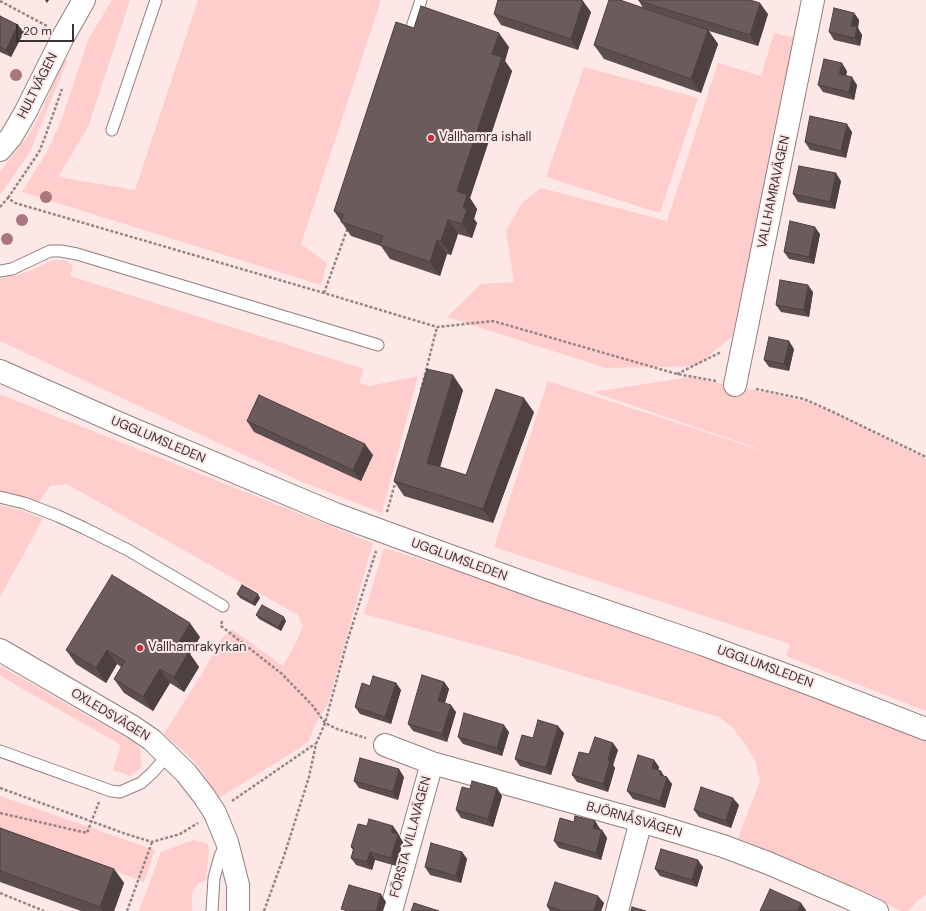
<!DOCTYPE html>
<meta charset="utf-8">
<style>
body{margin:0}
#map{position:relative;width:926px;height:911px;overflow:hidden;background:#fde8e7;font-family:"DM Sans",sans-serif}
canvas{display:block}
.scale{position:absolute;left:16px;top:24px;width:58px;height:18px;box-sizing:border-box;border:2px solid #3a3232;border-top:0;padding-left:5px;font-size:12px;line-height:14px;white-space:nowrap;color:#3a3232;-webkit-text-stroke:3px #fde8e7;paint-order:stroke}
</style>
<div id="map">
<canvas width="926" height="911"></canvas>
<div class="scale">20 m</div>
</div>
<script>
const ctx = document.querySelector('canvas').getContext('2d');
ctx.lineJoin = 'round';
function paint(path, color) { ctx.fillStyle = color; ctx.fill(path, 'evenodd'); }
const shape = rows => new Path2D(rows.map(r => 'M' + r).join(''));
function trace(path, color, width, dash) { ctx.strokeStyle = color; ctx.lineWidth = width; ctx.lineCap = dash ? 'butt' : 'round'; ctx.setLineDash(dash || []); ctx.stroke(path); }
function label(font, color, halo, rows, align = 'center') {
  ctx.font = font + ' "DM Sans",sans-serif'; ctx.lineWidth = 4; ctx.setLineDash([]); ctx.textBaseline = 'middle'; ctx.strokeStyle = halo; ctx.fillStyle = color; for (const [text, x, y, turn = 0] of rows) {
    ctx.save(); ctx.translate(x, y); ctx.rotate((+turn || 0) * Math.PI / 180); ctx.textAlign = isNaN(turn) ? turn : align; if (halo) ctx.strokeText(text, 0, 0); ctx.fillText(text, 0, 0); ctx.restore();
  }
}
const green = shape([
 [112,0,130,0,88,127,58,177,135,190,198,0,381,0,301,244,327,263,321,285,22,192,48,150,62,118,89,38],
 [774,33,795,38,738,332,696,366,606,368,447,317,481,284,514,282,506,231,522,203,541,188,667,221,718,63,761,76],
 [64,58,67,61,30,152,0,195,0,172,30,133,42,110],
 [584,67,698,98,660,213,546,177],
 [53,260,65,260,73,266,70,276,364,369,359,383,369,386,418,376,382,513,300,481,0,341,0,279,27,272],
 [690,377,805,401,841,416,926,459,926,711,786,656,790,644,494,547,548,381,794,461,593,392],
 [0,394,373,543,328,703,314,727,309,741,298,749,219,798,203,773,195,762,164,734,203,672,221,639,232,629,283,666,297,640,303,626,298,615,67,484,50,486,39,502,0,492],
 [0,505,23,511,43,519,0,597],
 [384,548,651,632,926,734,926,894,918,900,908,911,901,911,839,880,738,838,760,781,755,760,745,744,733,728,719,717,514,655,364,614],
 [0,666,135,743,140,749,142,767,130,776,113,770,121,745,14,684,0,675],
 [0,796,155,850,144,882,0,828],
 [193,840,206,843,209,847,206,880,198,883,192,893,192,911,139,911,161,852]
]);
const path = shape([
 [0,1,47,26],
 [8,198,39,152,45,137,62,89],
 [0,207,8,198,15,203,324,293,437,327,493,321,677,374,716,381],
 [324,293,348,227],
 [677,374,721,352],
 [756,389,804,399,831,411,926,457],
 [421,390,437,327],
 [387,512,396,480],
 [222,621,221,626,282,674,313,706,325,723,337,729,366,738],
 [0,788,126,834,152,842,180,834,198,823],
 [232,801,315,744],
 [0,813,87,833,99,802],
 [0,893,44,911],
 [127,911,152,842],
 [264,911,284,856,309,777,316,744,325,723,347,642,376,551]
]);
const lane = shape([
 [412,27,421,0],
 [112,130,156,0],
 [0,271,12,269,50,251,61,251,77,254,378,345],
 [0,497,24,503,58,516,84,528,128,550,223,606],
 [0,751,111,791,120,792,141,783,152,773,168,755],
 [212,911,214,878,220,856,226,844]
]);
const street = shape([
 [735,385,813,0],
 [385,745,432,763,641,821,723,846,768,863,847,897,877,911],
 [391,911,432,763],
 [617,911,641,821]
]);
const secondary = shape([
 [0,150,11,137,25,113,63,37,84,0],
 [0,371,123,425,335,514,541,589,702,644,810,684,926,729],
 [0,650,133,727,152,740,186,773,204,796,215,813,227,842,238,885,238,911]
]);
const trees = [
 [16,75],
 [46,197],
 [22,220],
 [7,239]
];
const wall = shape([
 [639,1,768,14,758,46,709,31,718,44,701,93,604,59,594,45,643,8],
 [591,12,578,50,501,25,494,14],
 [854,13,859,20,858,28,862,35,860,46,834,40,829,32],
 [0,16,24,32,11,57,0,52],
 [414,28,509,47,505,61,512,71,470,198,477,209,474,219,477,223,472,238,458,234,451,255,447,254,440,276,390,259,381,246,351,236,334,211],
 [847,71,846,76,857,85,854,100,823,92,818,85],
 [852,132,846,158,810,150,805,142],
 [841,181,835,209,798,202,793,194],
 [820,234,814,264,789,259,784,252],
 [813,292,809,317,781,312,776,305],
 [794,349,789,371,769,367,764,360],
 [463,390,440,467,466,475,534,412,493,523,404,496,394,481],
 [247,421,373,455,361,481,254,432],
 [237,594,260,598,255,606,240,598],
 [256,615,286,621,281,631,259,619],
 [200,637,190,654,199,667,184,692,170,683,153,711,124,693,114,679,121,667,117,664,106,683,76,664,66,650],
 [444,682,449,689,445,703,456,712,447,742,413,731,408,724],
 [396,683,401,690,391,724,360,714,355,707,370,686],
 [509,732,502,756,463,744,458,737],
 [564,733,551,775,520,766,515,759],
 [618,750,613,765,615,768,608,792,577,782,572,775,589,754],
 [654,760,659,767,658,770,672,784,665,808,633,799,627,791],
 [404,777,398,800,359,788,354,781],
 [470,789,502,796,493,827,461,818,456,810],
 [739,805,731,828,699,817,694,810],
 [595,821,600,829,600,830,602,830,607,838,601,860,559,848,554,841,574,822],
 [0,828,114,869,124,883,114,911,81,911,0,882],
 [398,833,398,834,403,842,396,866,375,860,372,870,356,865,351,858,353,850,351,847],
 [462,852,467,859,461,883,430,875,425,867],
 [703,867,697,887,660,876,655,869],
 [604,903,601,911,550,911,547,906]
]);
const shadedWall = shape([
 [45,0,49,0,47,3],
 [583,1,591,12,578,50,571,39],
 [760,3,768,14,758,46,750,35],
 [854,13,859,20,858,28,862,35,860,46,855,38,851,26],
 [18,25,24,32,11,57,6,50],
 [708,30,718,44,701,93,691,79],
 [499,33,509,47,505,61,512,71,470,198,477,209,474,219,477,223,472,238,462,224,463,208,457,191,492,54],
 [842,63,847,71,844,82,839,74],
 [852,77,857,85,854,100,849,92],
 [847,124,852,132,846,158,841,151],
 [836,173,841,181,835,209,830,202],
 [448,220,458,234,451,255,441,241],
 [815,227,820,234,814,264,809,257],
 [437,240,447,254,440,276,430,262],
 [808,285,813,292,809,317,804,310],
 [789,341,794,349,789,371,784,364],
 [453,375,463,390,437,477,427,463],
 [524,398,534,412,493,523,483,509],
 [365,444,373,455,361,481,353,470],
 [258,594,260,598,255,606,253,603],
 [284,617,286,621,281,631,278,627],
 [190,623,200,637,190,654,199,667,184,692,174,677,177,645],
 [107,650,117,664,106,683,96,668],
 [160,669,170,683,153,711,143,697],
 [444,682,449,689,443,708,438,701],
 [396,683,401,690,391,724,385,717],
 [451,705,456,712,447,742,442,734],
 [504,725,509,732,502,756,497,748],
 [558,726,564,733,551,775,546,768],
 [613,743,618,750,613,765,615,768,608,792,603,784,608,760],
 [654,760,659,767,657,776,652,768],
 [399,769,404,777,398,800,393,792],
 [661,771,666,779,667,777,672,784,665,808,660,801,660,775],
 [497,788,502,796,493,827,488,819],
 [733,798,739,805,731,828,726,821],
 [595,821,600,829,598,835,593,828],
 [393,826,398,833,396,840,391,832],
 [602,830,607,838,601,860,596,853],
 [398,834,403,842,396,866,391,858],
 [370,852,375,860,372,870,367,862],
 [462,852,467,859,461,883,456,876],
 [698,860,703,867,697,887,692,880],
 [114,869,124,883,114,911,103,911,100,907],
 [381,894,386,902,383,911,376,911],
 [598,896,604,903,601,911,594,911],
 [801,903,806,910,806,911,797,911]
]);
const building = shape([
 [498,0,580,0,583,1,571,39,494,14,498,0],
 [609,0,620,0,708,30,691,79,594,45,609,0],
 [639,0,750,0,760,3,750,35,639,1,639,0],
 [421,6,499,33,492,54,502,57,457,191,467,195,463,208,467,209,462,224,448,220,441,241,437,240,430,262,380,245,383,236,341,222,343,214,334,211,396,22,414,28,421,6],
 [834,8,854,13,851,26,857,27,855,38,829,32,834,8],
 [0,16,18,25,6,50,0,47,0,16],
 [824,59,842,63,839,74,852,77,849,92,818,85,824,59],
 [810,116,847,124,841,151,805,142,810,116],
 [799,166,836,173,830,202,793,194,799,166],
 [790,221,815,227,809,257,784,252,790,221],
 [780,280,808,285,804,310,776,305,780,280],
 [769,337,789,341,784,364,764,360,769,337],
 [427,369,453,375,427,463,466,475,496,389,524,398,483,509,394,481,427,369],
 [259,395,365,444,353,470,247,421,259,395],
 [112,575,190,623,177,645,189,652,174,677,160,669,143,697,114,679,125,661,107,650,96,668,66,650,112,575],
 [242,585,258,594,253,603,237,594,242,585],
 [262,605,284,617,278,627,256,615,262,605],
 [422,675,444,682,438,701,451,705,442,734,408,724,422,675],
 [373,676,396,683,385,717,355,707,362,683,370,686,373,676],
 [464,713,504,725,497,748,458,737,464,713],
 [538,720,558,726,546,768,515,759,522,735,533,738,538,720],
 [595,737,613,743,608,760,610,761,603,784,572,775,579,752,589,754,595,737],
 [638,755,654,760,652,768,661,771,660,775,667,777,660,801,627,791,638,755],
 [360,758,399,769,393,792,354,781,360,758],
 [472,781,497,788,488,819,456,810,462,787,470,789,472,781],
 [701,787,733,798,726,821,694,810,701,787],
 [575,816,595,821,593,828,602,830,596,853,554,841,560,818,574,822,575,816],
 [369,819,393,826,391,832,398,834,391,858,370,852,367,862,351,858,354,848,351,847,358,824,367,826,369,819],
 [0,828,114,869,100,907,0,871,0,828],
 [431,843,462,852,456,876,425,867,431,843],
 [661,849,698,860,692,880,655,869,661,849],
 [555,882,598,896,594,911,560,911,560,910,547,906,555,882],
 [349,885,381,894,376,911,348,911,341,909,349,885],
 [770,889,801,903,797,911,760,911,770,889],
 [414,903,439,911,411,911,414,903],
 [632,907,646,911,631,911,632,907]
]);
const markers = [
 [431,138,4,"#c02f3e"],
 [140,648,4,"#c02f3e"]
];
const streetNames = [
 ["HULTVÄGEN",38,86,-63],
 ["VALLHAMRAVÄGEN",774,192,-78],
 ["UGGLUMSLEDEN",158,440,23],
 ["UGGLUMSLEDEN",459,560,20],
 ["UGGLUMSLEDEN",765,667,20],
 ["OXLEDSVÄGEN",110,715,31],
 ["BJÖRNÅSVÄGEN",634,820,16],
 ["FÖRSTA VILLAVÄGEN",411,837,-75]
];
const poiNames = [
 ["Vallhamra ishall",439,138],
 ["Vallhamrakyrkan",148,648]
];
paint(green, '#ffcdcb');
trace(lane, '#927f7f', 13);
trace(street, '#927f7f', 24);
trace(secondary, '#927f7f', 24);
trace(path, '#948685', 2.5, [3, 2]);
trace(lane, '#fff', 11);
trace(street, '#fff', 22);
trace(secondary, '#fff', 22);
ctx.fillStyle = '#a97679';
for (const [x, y] of trees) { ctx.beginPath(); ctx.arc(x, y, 6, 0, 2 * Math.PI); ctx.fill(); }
paint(wall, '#5d4e4e');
paint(shadedWall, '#4c4040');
paint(building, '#6c5b5b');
trace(building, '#4c4040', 1);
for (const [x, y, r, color] of markers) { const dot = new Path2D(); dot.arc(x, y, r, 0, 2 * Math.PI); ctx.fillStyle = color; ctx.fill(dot); trace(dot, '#fde8e7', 1.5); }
label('13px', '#3a3232', '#fde8e7', streetNames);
label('13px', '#3a3232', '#fde8e7', poiNames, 'left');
</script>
